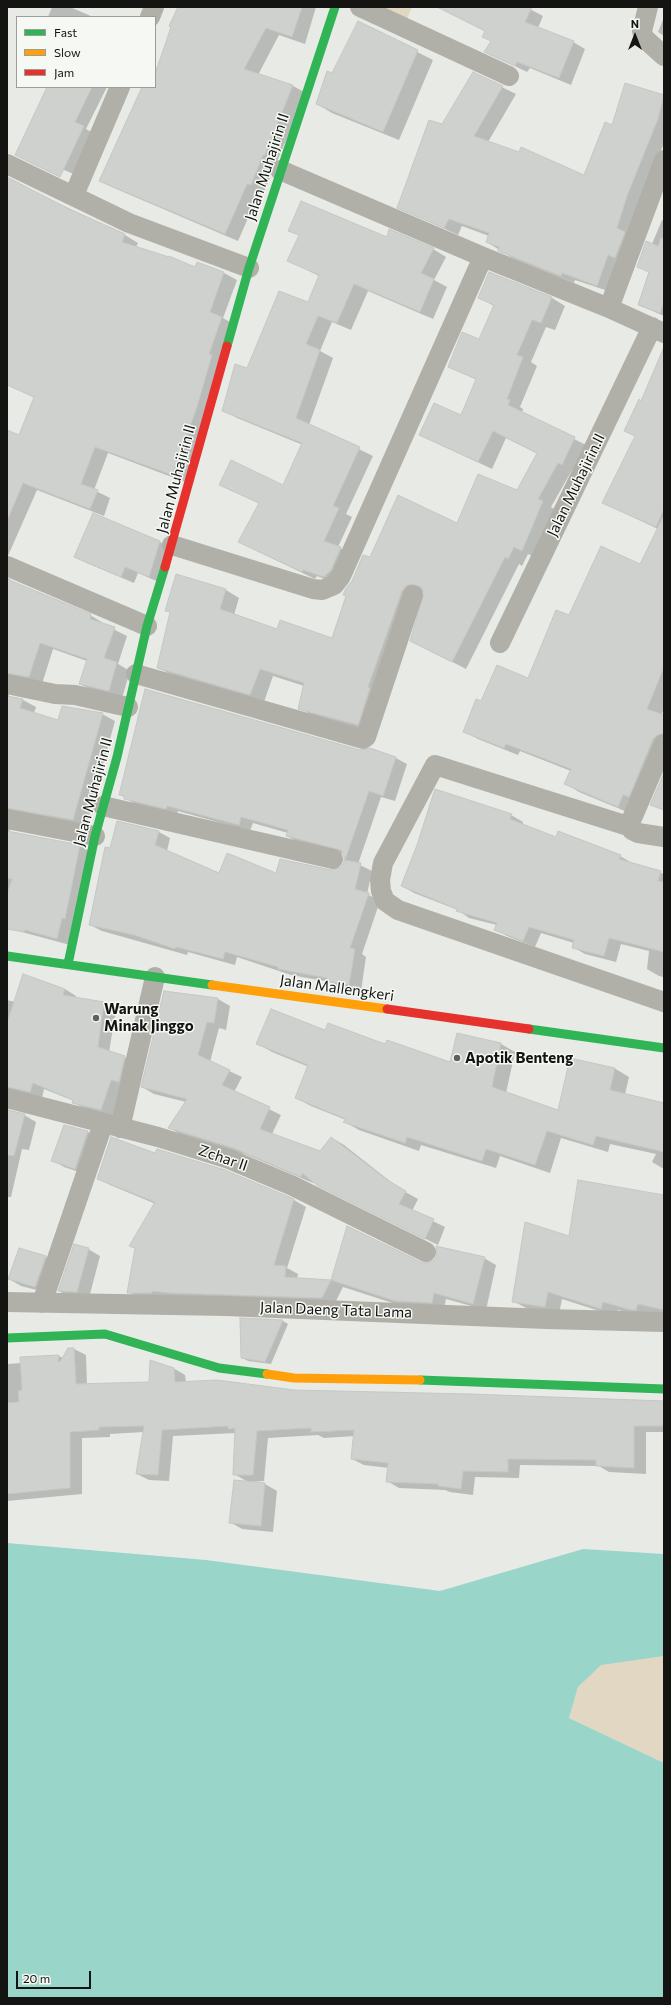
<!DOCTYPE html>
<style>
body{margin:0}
#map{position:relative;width:671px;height:2005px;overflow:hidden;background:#e8eae6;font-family:Commissioner,sans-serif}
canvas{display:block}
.frame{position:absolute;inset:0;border:8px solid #141513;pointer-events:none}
.legend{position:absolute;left:16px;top:16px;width:140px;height:72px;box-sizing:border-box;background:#f5f8f3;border:1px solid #9b9d99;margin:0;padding:5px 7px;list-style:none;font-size:12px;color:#141513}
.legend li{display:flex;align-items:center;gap:8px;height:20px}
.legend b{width:20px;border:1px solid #9b9d99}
.north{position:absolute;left:615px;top:16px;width:40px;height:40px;-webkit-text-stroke:3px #f5f8f3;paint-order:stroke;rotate:0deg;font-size:11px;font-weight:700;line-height:16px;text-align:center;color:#141513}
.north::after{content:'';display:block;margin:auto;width:14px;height:18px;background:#141513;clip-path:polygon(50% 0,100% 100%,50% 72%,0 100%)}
.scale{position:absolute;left:16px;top:1971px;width:75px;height:18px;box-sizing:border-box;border:2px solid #141513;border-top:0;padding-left:5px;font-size:12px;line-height:14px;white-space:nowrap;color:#141513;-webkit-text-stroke:3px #f5f8f3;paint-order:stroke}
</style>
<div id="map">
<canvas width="671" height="2005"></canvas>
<div class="frame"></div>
<ul class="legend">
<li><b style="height:5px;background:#30b455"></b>Fast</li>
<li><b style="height:5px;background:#ff9f0a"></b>Slow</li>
<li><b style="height:5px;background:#e5322d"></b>Jam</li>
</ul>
<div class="north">N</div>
<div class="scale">20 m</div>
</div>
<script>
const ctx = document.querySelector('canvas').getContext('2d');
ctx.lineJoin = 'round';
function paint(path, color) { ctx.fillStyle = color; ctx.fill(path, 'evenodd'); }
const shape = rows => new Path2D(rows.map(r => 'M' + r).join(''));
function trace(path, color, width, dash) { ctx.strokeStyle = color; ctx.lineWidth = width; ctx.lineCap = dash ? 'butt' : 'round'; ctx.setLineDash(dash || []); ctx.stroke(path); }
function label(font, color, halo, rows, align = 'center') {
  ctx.font = font + ' Commissioner,sans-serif'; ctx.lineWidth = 3; ctx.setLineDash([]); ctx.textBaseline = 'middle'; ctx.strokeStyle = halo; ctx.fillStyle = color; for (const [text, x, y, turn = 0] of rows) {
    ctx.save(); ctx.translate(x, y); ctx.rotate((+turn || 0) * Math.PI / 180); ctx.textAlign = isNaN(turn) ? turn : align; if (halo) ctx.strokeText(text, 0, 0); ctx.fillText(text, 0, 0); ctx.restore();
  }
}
const green = shape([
 [349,7,412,7,402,31],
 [664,1656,664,1763,569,1718,578,1687,601,1664]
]);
const water = shape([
 [7,1543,206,1560,440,1591,583,1549,664,1554,664,1656,601,1665,578,1687,569,1718,664,1763,664,1998,7,1998]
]);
const shadow = shape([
 [52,7,70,7,93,17,48,17],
 [178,7,316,7,305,44,279,35,258,75,293,86,306,93,264,192,260,191,238,241,114,188,100,181,143,87,155,87,155,67,158,68],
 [465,7,526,7,543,16,538,28,573,42,585,49,571,85,530,68,527,72,486,52,492,41,483,36,486,31],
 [664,17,664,36,658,32],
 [358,22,433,60,399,140,332,113,317,104],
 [473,73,516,94,488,142,584,176,613,126,626,85,664,96,664,143,640,203,611,292,575,280,574,283,512,258,487,242,489,236,462,226,458,235,398,207],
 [48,87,107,87,86,129,95,134,76,175,31,156],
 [7,179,125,235,138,243,136,247,196,268,198,264,224,273,237,280,223,318,235,325,185,482,108,453,94,490,110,498,104,516,37,490,7,558,7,431,19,436,35,398,8,385],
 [662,220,664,221,664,316,639,305,650,273,638,266,652,244],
 [290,230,387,238,433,249,446,257,434,280,447,287,433,319,368,291,351,330,332,322,320,351,333,358,309,425,373,456,346,514,352,517,338,547,354,555,337,584,317,576,315,579,253,549,260,504,221,484,284,486,303,445,237,418,224,410,248,370,309,303,319,276,289,261,300,236],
 [490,273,552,298,565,306,555,330,546,327,531,362,537,366,520,407,523,409,522,413,588,446,576,472,572,470,551,507,556,510,536,558,528,554,522,566,519,564,466,669,425,648,424,591,419,594,371,732,313,716,300,708,304,686,273,676,264,702,171,675,158,667,171,613,167,610,177,576,226,590,239,598,234,615,278,630,333,639,370,558,458,524,517,492,538,454,506,438,492,469,420,435,461,417,477,380,449,367,480,341,494,306,480,298],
 [664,361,664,708,661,716,664,718,664,737,632,814,579,792,566,784,571,771,520,751,518,755,478,739,465,732,482,702,529,680,569,617,641,565,658,529,603,503,636,436,642,402],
 [160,542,172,549,161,583,138,573,134,583,87,563,75,557],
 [7,577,13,582,90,615,103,623,103,624,127,636,118,664,130,671,122,698,93,691,80,684,87,661,53,649,42,684,8,690,9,696,23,700,36,707,34,713,59,722,102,714,115,721,86,827,9,824,10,832,80,846,93,853,70,945,7,928],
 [360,751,396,758,407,764,395,801,381,797,358,864,372,871,367,894,380,901,362,954,366,957,361,991,339,987,330,982,291,975,237,957,235,965,188,952,187,955,102,931,90,925,118,822,159,832,170,838,167,851,220,874,277,874,331,871,342,868,345,861,344,854,299,843,287,836,288,833,253,823,250,831,178,811,177,815,136,805,121,795],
 [511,815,523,822,523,825,556,838,620,856,632,863,664,874,664,977,659,976,647,969,649,951,621,944,616,962,585,954,573,947,574,943,541,933,535,947,507,936,495,929,497,925,469,918,458,910,414,893,402,886],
 [65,989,76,996,76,998,104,1003,116,1010,109,1052,124,1057,136,1064,113,1116,85,1109,74,1103,74,1101,44,1089,42,1098,7,1108,9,1110,24,1115,36,1122,29,1150,22,1149,11,1197,7,1197,7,1000,15,1002],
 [164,992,218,999,230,1006,226,1030,219,1028,210,1062,242,1077,234,1092,281,1115,272,1134,320,1152,332,1138,344,1145,400,1189,418,1199,412,1211,445,1227,438,1245,331,1192,314,1181,313,1183,247,1155,181,1135,170,1128,186,1102,154,1094,142,1087],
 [326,1032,386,1046,451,1064,458,1035,501,1044,515,1052,506,1093,559,1111,614,1068,629,1077,625,1094,664,1104,664,1169,652,1162,656,1154,610,1144,608,1152,561,1138,550,1173,500,1156,496,1168,421,1145,419,1151,359,1130,345,1122,346,1120,311,1106,296,1098,309,1067,272,1052,258,1044],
 [65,1126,88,1132,100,1139,88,1175,64,1167,52,1160],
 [156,1155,294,1200,306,1207,287,1268,298,1274,297,1279,331,1281,348,1227,421,1263,427,1264,484,1258,496,1265,486,1310,446,1299,444,1309,408,1308,343,1287,334,1305,141,1299,129,1292,136,1249,130,1246,156,1204,110,1185,98,1178],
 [664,1196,664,1315,646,1317,618,1310,615,1316,562,1299,559,1314,528,1309,513,1301,569,1237],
 [88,1249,100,1256,89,1298,71,1298,59,1291],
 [46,1257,58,1264,48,1293,21,1286,9,1279],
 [241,1319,283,1321,288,1324,271,1364,248,1361,242,1358],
 [74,1349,86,1355,87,1385,150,1383,173,1368,185,1375,186,1383,294,1392,664,1401,664,1432,646,1432,646,1474,609,1472,599,1466,520,1465,519,1478,475,1477,473,1495,450,1492,445,1490,399,1488,387,1481,389,1468,364,1465,352,1459,355,1436,324,1438,318,1435,268,1438,264,1481,248,1482,234,1474,236,1433,173,1436,169,1481,149,1480,137,1474,144,1432,110,1434,110,1437,82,1438,82,1494,7,1501,7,1364,22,1363,21,1358,59,1356,63,1358],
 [235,1481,265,1484,277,1491,273,1532,242,1529,230,1522]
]);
const building = shape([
 [178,7,302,7,292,37,266,28,244,69,293,85,265,155,263,155,251,185,247,184,225,234,99,181,142,87,155,87,155,74,171,27,169,26,178,7],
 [437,7,532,7,525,22,574,41,559,78,517,62,515,66,484,52,491,41,482,37,485,31,437,7],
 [358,21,418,50,383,132,316,104,327,71,332,73,358,21],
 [473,72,503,86,474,136,519,152,521,147,584,175,605,122,612,125,625,83,664,95,658,119,627,196,617,228,625,232,615,258,608,255,597,286,562,273,561,276,498,251,499,247,486,242,489,233,449,219,444,228,397,208,429,120,442,124,473,72],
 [47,87,92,87,75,122,84,126,60,177,15,155,47,87],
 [7,177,69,209,125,234,122,242,169,257,169,256,195,267,197,262,224,272,210,312,222,317,209,354,212,355,197,407,172,475,95,447,81,484,98,490,90,509,23,483,7,521,7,430,19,435,34,397,7,385,7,177],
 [301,201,387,237,389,229,434,248,421,273,434,279,420,312,354,284,337,323,318,316,306,344,320,350,296,418,360,447,333,506,339,508,324,541,341,547,331,570,324,577,303,570,302,572,238,542,259,503,219,485,231,460,283,485,302,443,222,411,235,364,247,368,279,291,308,302,319,275,287,261,299,235,288,231,301,201],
 [661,238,664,239,664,302,660,313,638,305,649,272,637,267,646,241,658,246,661,238],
 [489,272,552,297,541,323,532,320,517,355,523,357,507,399,510,400,508,405,575,437,562,465,558,463,538,499,543,501,522,551,514,547,508,559,505,557,452,662,410,641,424,593,421,587,411,584,406,586,402,591,368,687,370,688,358,725,298,709,304,683,260,669,250,695,157,668,170,612,165,611,176,574,226,589,220,609,277,629,280,620,332,638,346,596,343,595,346,588,352,581,363,555,370,557,398,495,457,523,478,474,517,490,537,453,493,431,478,462,419,435,434,403,461,415,476,379,448,367,462,332,479,339,494,305,478,298,489,272],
 [664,347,664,509,656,527,602,503,635,436,624,431,639,399,641,401,664,347],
 [93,513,160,541,149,577,125,567,121,577,74,557,93,513],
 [664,515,664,667,647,709,664,715,664,733,657,735,653,739,629,797,623,795,618,807,564,784,571,769,506,744,504,748,463,732,476,699,481,701,497,665,528,678,556,610,569,615,601,546,640,564,664,515],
 [7,579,91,614,90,619,115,627,104,658,117,662,109,691,79,684,87,659,40,643,29,677,7,673,7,579],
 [145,689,360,750,370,748,396,757,383,796,369,791,345,860,361,863,355,889,369,893,350,948,355,949,349,985,326,981,327,978,278,969,278,967,225,952,223,959,176,947,175,949,134,935,89,925,105,847,110,848,117,821,159,831,155,845,219,873,227,853,276,873,280,859,331,870,341,867,344,862,344,856,341,850,286,836,288,830,241,817,239,825,167,806,166,809,124,799,124,796,119,795,145,689],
 [7,696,23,699,20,708,58,720,62,706,103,713,73,820,7,808,7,696],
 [664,773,664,810,650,805,664,773],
 [435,789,512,814,510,819,556,837,558,831,621,855,619,859,661,871,658,881,664,882,664,952,609,938,604,956,572,948,574,940,529,927,523,941,494,930,497,923,456,911,457,909,401,886,417,845,435,789],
 [7,831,80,845,65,919,62,918,57,939,25,930,24,932,7,929,7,895,12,879,7,878,7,831],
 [23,974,65,989,63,995,104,1002,98,1047,125,1056,119,1082,111,1080,101,1110,72,1103,73,1100,33,1083,30,1092,7,1087,7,1023,23,974],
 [164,991,218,998,214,1023,207,1022,198,1055,230,1070,222,1085,270,1107,260,1129,320,1151,331,1137,389,1181,406,1191,399,1204,434,1219,425,1239,318,1186,302,1173,301,1177,233,1148,168,1128,187,1099,141,1087,164,991],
 [271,1009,325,1030,328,1023,385,1044,387,1040,450,1062,457,1033,501,1043,492,1087,558,1110,570,1058,615,1068,610,1090,664,1103,664,1152,596,1136,593,1145,547,1131,535,1165,486,1149,482,1161,407,1137,405,1143,343,1122,346,1119,295,1098,308,1065,256,1044,271,1009],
 [7,1110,25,1114,14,1156,7,1155,7,1110],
 [64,1125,88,1131,75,1169,51,1161,64,1125],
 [111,1137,155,1153,157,1149,225,1170,294,1199,274,1265,286,1266,285,1277,331,1280,322,1298,169,1293,152,1291,152,1293,127,1293,135,1248,129,1246,155,1202,97,1179,111,1137],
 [578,1180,664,1195,664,1310,638,1304,636,1310,631,1310,603,1302,601,1309,548,1292,545,1307,512,1302,525,1222,569,1236,578,1180],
 [347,1226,421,1262,427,1263,433,1261,436,1257,436,1246,485,1257,473,1304,434,1293,432,1303,395,1301,331,1280,347,1226],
 [74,1244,89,1248,77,1292,58,1291,74,1244],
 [19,1248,46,1256,35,1287,8,1279,19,1248],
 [240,1318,283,1320,265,1362,241,1358,240,1318],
 [68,1348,74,1348,76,1384,149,1382,150,1360,174,1368,175,1382,217,1380,294,1390,469,1394,664,1401,664,1426,634,1426,634,1468,596,1466,596,1460,508,1459,508,1472,463,1471,461,1489,438,1486,438,1484,386,1482,388,1463,351,1459,354,1430,311,1432,311,1428,257,1431,253,1475,233,1475,235,1428,228,1429,228,1426,162,1430,158,1475,136,1474,144,1426,99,1427,99,1430,70,1432,70,1488,7,1494,7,1403,19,1402,18,1391,22,1390,20,1357,59,1355,58,1361,60,1362,68,1348],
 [234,1480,265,1483,261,1526,229,1523,234,1480]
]);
const street = shape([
 [360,7,509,76],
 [648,7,642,31,644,38,664,56],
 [150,17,154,7],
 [7,164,129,223,249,268],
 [280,170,483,257,609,308,664,333],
 [74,195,120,87],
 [609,308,664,160],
 [172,545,313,589,322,590,334,585,341,576,483,257],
 [7,566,147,626],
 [500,643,652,327],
 [136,674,363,739,366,737,413,595],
 [7,684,55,694,75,695,128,707],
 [664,744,630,823,632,830,638,833,664,837],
 [103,806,333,859],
 [7,819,95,836],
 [631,827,435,765,383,863,380,880,381,891,385,901,398,910,664,1002],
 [7,1098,158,1137,229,1159,293,1186,426,1252],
 [120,1128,155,977],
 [7,1302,226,1306,546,1319,664,1322],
 [42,1303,103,1124]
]);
const fast = shape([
 [227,346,249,268,335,7],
 [7,956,212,985],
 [68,964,95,836,117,757,147,626,165,567],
 [529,1029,664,1048],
 [7,1338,105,1334,219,1368,267,1374],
 [420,1380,664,1389]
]);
const slow = shape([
 [212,985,387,1009],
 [267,1374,294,1378,420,1380]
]);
const jam = shape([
 [165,567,227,346],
 [387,1009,529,1029]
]);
const markers = [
 [96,1018,4,"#5e605d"],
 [457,1058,4,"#5e605d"]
];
const streetNames = [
 ["Jalan Muhajirin II",267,167,-72],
 ["Jalan Muhajirin II",176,479,-75],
 ["Jalan Muhajirin.II",576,485,-64],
 ["Jalan Muhajirin II",93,792,-75],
 ["Jalan Mallengkeri",337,988,8],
 ["Zchar II",223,1158,19],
 ["Jalan Daeng Tata Lama",336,1310,2]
];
const poiNames = [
 ["Warung",104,1009],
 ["Minak Jinggo",104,1026],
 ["Apotik Benteng",465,1058]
];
paint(green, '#e2d7c2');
paint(water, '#99d5c9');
paint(shadow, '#0003');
paint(building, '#cfd1cf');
trace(building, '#c5c7c4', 1);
trace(street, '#b1b0a8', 20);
trace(fast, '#30b455', 9);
trace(slow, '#ff9f0a', 9);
trace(jam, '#e5322d', 9);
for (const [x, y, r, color] of markers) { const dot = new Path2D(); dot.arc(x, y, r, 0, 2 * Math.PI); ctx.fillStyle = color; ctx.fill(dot); trace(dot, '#f5f8f3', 1.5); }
label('15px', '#141513', '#f5f8f3', streetNames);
label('bold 15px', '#141513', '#f5f8f3', poiNames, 'left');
</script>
